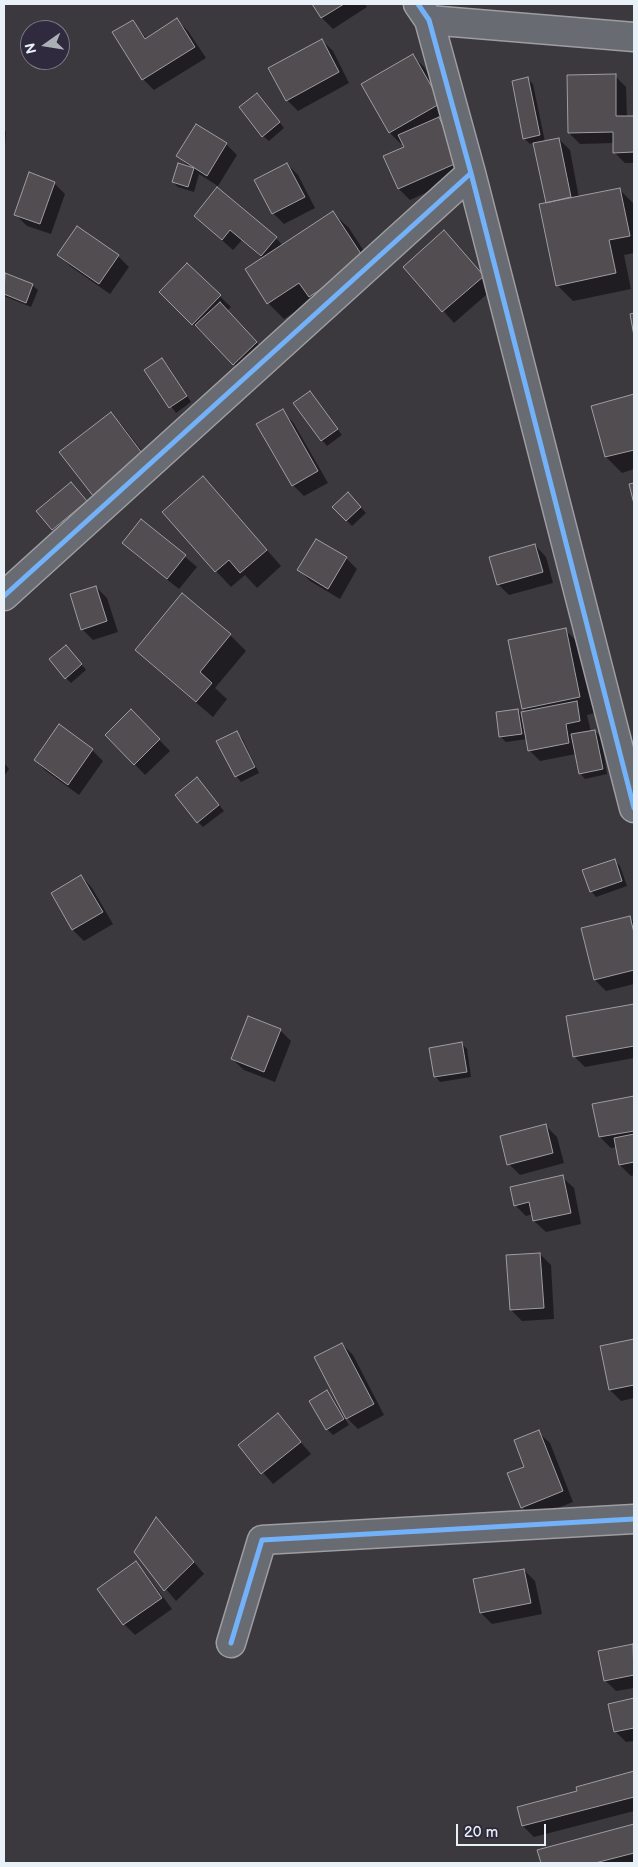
<!DOCTYPE html>
<style>
body{margin:0}
#map{position:relative;width:638px;height:1867px;overflow:hidden;background:#3b383e;font-family:"Balsamiq Sans",sans-serif}
canvas{display:block}
.frame{position:absolute;inset:0;border:5px solid #e8f1f8;pointer-events:none}
.north{position:absolute;left:20px;top:20px;width:50px;height:50px;box-sizing:border-box;background:#2f2a3d;border:1px solid #797a88;border-radius:50%;rotate:257deg;font-size:14px;font-weight:700;line-height:20px;text-align:center;color:#e8f1f8}
.north::after{content:'';display:block;margin:auto;width:18px;height:22px;background:#abb0b7;clip-path:polygon(50% 0,100% 100%,50% 72%,0 100%)}
.scale{position:absolute;left:456px;top:1824px;width:90px;height:22px;box-sizing:border-box;border:2px solid #e8f1f8;border-top:0;padding-left:6px;font-size:15px;line-height:18px;white-space:nowrap;color:#e8f1f8;-webkit-text-stroke:4px #2f2a3d;paint-order:stroke}
</style>
<div id="map">
<canvas width="638" height="1867"></canvas>
<div class="frame"></div>
<div class="north">N</div>
<div class="scale">20 m</div>
</div>
<script>
const ctx = document.querySelector('canvas').getContext('2d');
ctx.lineJoin = 'round';
function paint(path, color) { ctx.fillStyle = color; ctx.fill(path, 'evenodd'); }
const shape = rows => new Path2D(rows.map(r => 'M' + r).join(''));
function trace(path, color, width, dash) { ctx.strokeStyle = color; ctx.lineWidth = width; ctx.lineCap = dash ? 'butt' : 'round'; ctx.setLineDash(dash || []); ctx.stroke(path); }
const shadow = shape([
 [313,4,365,4,367,7,333,29,322,18],
 [177,20,188,31,206,58,154,90,143,79,114,32,132,21,147,39],
 [322,40,333,51,349,83,298,111,287,100],
 [413,56,424,67,451,114,441,120,450,129,469,173,410,200,399,189,385,156,405,148,403,142,401,144,390,133,363,85],
 [615,76,626,87,627,117,634,117,634,163,625,163,614,152,614,143,580,144,569,133],
 [528,79,533,84,545,142,559,139,570,150,579,198,620,190,634,204,634,253,624,255,631,289,573,301,557,285,547,202,534,142,530,144,524,138],
 [262,100,284,128,269,141,263,136],
 [4,130,6,132,4,161],
 [226,144,237,155,218,186,199,174,194,192,178,187,173,182,190,168,178,156],
 [287,164,298,175,315,208,284,224,273,213],
 [54,183,65,194,51,234,27,226,16,215],
 [333,213,349,228,380,276,325,312,313,300,284,319,268,303,263,259,242,240,233,250,195,216,276,238,283,246],
 [444,232,494,288,454,323,405,267],
 [59,255,118,256,129,267,110,294,70,266],
 [187,265,231,307,227,311,267,354,245,375,205,334,204,335,161,292],
 [5,274,32,285,38,290,31,307,4,296],
 [162,359,167,365,191,402,176,413,145,370],
 [310,393,342,435,327,446,322,440],
 [634,395,634,469,622,473,606,457,593,406],
 [282,411,293,422,328,483,304,496,293,485],
 [110,414,122,425,156,469,106,507],
 [203,478,281,566,257,588,245,575,231,587,216,571],
 [71,484,97,512,64,540,38,511],
 [348,494,366,513,352,526,334,507],
 [142,520,197,567,179,589,135,554,124,543],
 [535,545,546,557,553,583,509,595,498,584],
 [346,558,357,569,340,599,310,581,299,570],
 [96,587,107,598,118,632,93,640,82,629],
 [183,595,230,635,246,651,215,688,227,699,213,717,152,665,137,650],
 [565,630,581,645,595,713,587,715,591,732,595,731,601,737,607,774,585,779,580,773,576,754,540,761,529,750,527,739,506,742,500,736,518,710,521,713,527,712,524,709],
 [71,652,86,670,71,683,66,678],
 [131,711,170,751,145,775,107,735],
 [60,726,92,750,103,761,79,795,46,771,35,760],
 [236,732,242,738,259,773,241,782,236,776],
 [4,763,9,769,4,776],
 [202,784,224,811,203,827,198,822],
 [614,860,620,866,627,886,596,897,591,891],
 [81,876,92,888,113,924,84,941,73,930,52,894],
 [629,917,634,922,634,984,606,991,595,980,583,929],
 [634,1005,634,1058,585,1067,574,1056,567,1017],
 [280,1030,291,1041,275,1082,244,1070,232,1059],
 [461,1043,467,1049,471,1077,440,1082,435,1076],
 [634,1097,634,1175,631,1176,620,1165,617,1147,611,1148,600,1137,594,1105],
 [546,1126,557,1137,564,1163,520,1175,509,1164],
 [562,1177,574,1188,581,1224,546,1232,534,1221,533,1214,526,1216,515,1205],
 [540,1254,551,1265,554,1319,522,1321,511,1310,507,1256],
 [634,1340,634,1398,621,1401,610,1390,602,1347],
 [342,1344,353,1355,384,1415,358,1429,347,1418],
 [327,1392,332,1397,349,1425,333,1435,327,1429],
 [277,1415,311,1454,273,1484,239,1445],
 [538,1432,550,1443,573,1502,533,1518,522,1507,526,1468],
 [167,1530,204,1574,176,1601,135,1552],
 [135,1563,146,1574,172,1609,135,1635,124,1624,99,1590],
 [524,1570,535,1581,542,1614,492,1624,481,1613],
 [632,1646,634,1647,634,1688,616,1691,605,1680],
 [634,1700,634,1741,626,1742,615,1731,609,1705],
 [634,1772,634,1811,534,1837,523,1826,519,1808,579,1792,578,1787],
 [634,1825,634,1863,542,1863,539,1850]
]);
const building = shape([
 [312,4,344,4,321,18,312,4],
 [177,18,195,47,142,80,112,32,133,20,145,39,177,18],
 [322,39,339,72,286,101,268,68,322,39],
 [413,54,441,103,389,133,361,84,413,54],
 [616,74,616,116,634,116,634,152,613,153,613,132,568,133,567,75,616,74],
 [528,77,540,135,523,139,512,81,528,77],
 [257,93,280,122,262,137,239,107,257,93],
 [439,117,459,162,398,189,383,156,404,147,398,135,439,117],
 [196,124,227,143,207,176,176,156,196,124],
 [559,138,571,197,546,203,533,143,559,138],
 [178,163,194,168,188,187,172,182,178,163],
 [287,163,305,197,272,214,254,180,287,163],
 [29,172,55,182,40,224,14,215,29,172],
 [217,187,277,237,261,256,230,230,222,240,194,216,217,187],
 [620,188,630,236,609,240,616,273,556,286,539,204,620,188],
 [333,211,365,260,309,297,299,283,267,304,245,269,333,211],
 [77,226,119,255,99,284,57,255,77,226],
 [444,230,484,276,442,312,403,267,444,230],
 [187,263,221,295,192,325,159,292,187,263],
 [5,273,33,284,26,303,4,294,5,273],
 [220,302,257,342,233,365,195,325,220,302],
 [634,313,634,336,630,314,634,313],
 [162,358,187,396,169,408,144,370,162,358],
 [310,391,338,429,321,441,293,403,310,391],
 [634,394,634,450,605,457,591,406,634,394],
 [283,409,318,471,292,486,256,424,283,409],
 [111,412,145,457,94,497,59,452,111,412],
 [203,476,267,550,240,573,229,560,215,572,162,512,203,476],
 [71,482,87,501,52,530,36,511,71,482],
 [634,483,634,504,629,484,634,483],
 [348,492,361,507,346,521,332,507,348,492],
 [141,519,186,555,167,579,122,543,141,519],
 [316,539,347,557,328,589,297,570,316,539],
 [535,544,543,572,497,585,489,557,535,544],
 [96,586,107,621,81,630,70,594,96,586],
 [182,593,231,634,200,672,212,683,196,702,135,650,182,593],
 [566,628,580,697,522,709,508,640,566,628],
 [66,645,82,664,65,679,49,659,66,645],
 [577,701,580,721,566,724,569,743,528,751,521,712,577,701],
 [131,709,160,739,134,765,105,735,131,709],
 [518,709,522,734,499,737,496,712,518,709],
 [59,724,93,749,68,785,34,760,59,724],
 [595,730,603,769,579,774,571,734,595,730],
 [237,731,255,767,235,777,216,741,237,731],
 [197,777,219,805,197,823,175,795,197,777],
 [615,859,622,881,590,892,582,870,615,859],
 [81,875,103,912,72,930,51,893,81,875],
 [630,916,634,933,634,970,594,980,581,928,630,916],
 [634,1004,634,1046,573,1057,566,1016,634,1004],
 [248,1016,281,1029,264,1072,231,1059,248,1016],
 [462,1042,467,1072,434,1077,429,1048,462,1042],
 [634,1096,634,1131,599,1137,592,1104,634,1096],
 [546,1124,553,1153,507,1165,500,1136,546,1124],
 [634,1134,634,1162,619,1165,614,1138,634,1134],
 [563,1175,571,1213,533,1221,529,1202,514,1206,510,1187,563,1175],
 [540,1253,544,1308,510,1310,506,1255,540,1253],
 [634,1339,634,1385,609,1390,600,1346,634,1339],
 [342,1343,374,1404,346,1419,314,1357,342,1343],
 [327,1390,344,1419,326,1430,309,1401,327,1390],
 [278,1413,301,1442,261,1474,238,1445,278,1413],
 [539,1430,563,1491,521,1508,507,1473,524,1467,514,1440,539,1430],
 [156,1517,194,1562,164,1591,134,1552,156,1517],
 [136,1561,162,1598,123,1625,97,1589,136,1561],
 [524,1569,531,1603,480,1613,473,1579,524,1569],
 [633,1644,634,1675,604,1681,598,1651,633,1644],
 [634,1698,634,1728,614,1732,608,1704,634,1698],
 [634,1771,634,1797,522,1826,517,1807,577,1791,576,1787,634,1771],
 [634,1824,634,1853,595,1863,541,1863,537,1850,634,1824]
]);
const minor = shape([
 [418,4,429,20,471,173,634,808],
 [429,20,634,37],
 [4,596,471,173],
 [231,1643,262,1540,634,1519]
]);
const cycleway = shape([
 [418,4,429,20,471,173,634,808],
 [4,596,471,173],
 [231,1643,262,1540,634,1519]
]);
paint(shadow, '#0007');
paint(building, '#524d50');
trace(building, '#9d9da2', 1);
trace(minor, '#9d9da2', 31);
trace(minor, '#696b72', 28);
trace(cycleway, '#73b2f8', 5);
</script>
